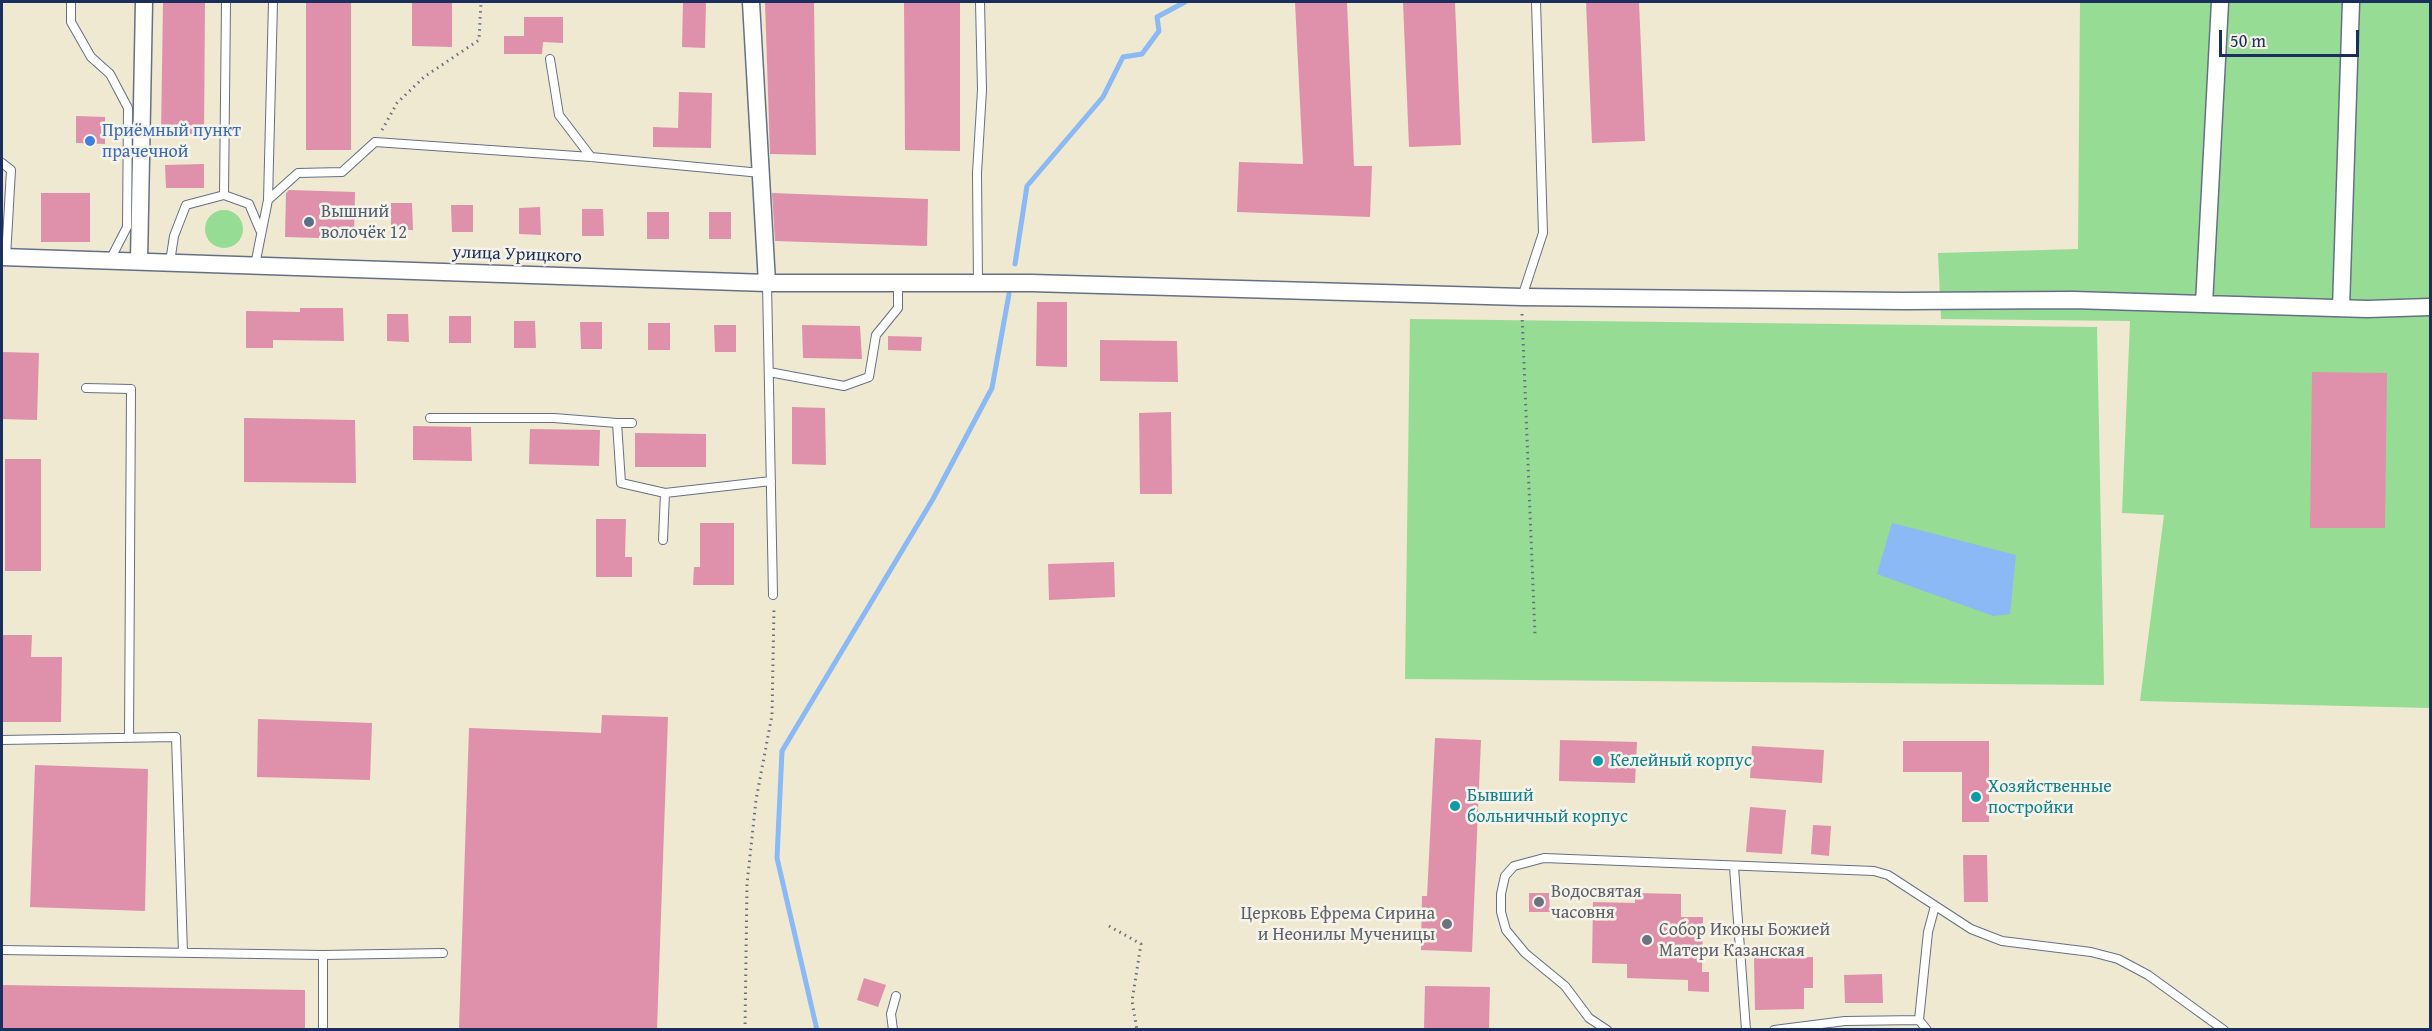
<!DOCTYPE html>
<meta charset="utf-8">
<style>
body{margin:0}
#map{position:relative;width:2432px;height:1031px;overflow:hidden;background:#eee9d0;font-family:"Gentium Book Plus",serif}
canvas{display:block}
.frame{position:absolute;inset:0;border:3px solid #1b2f5e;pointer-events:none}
.scale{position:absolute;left:2219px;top:30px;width:140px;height:27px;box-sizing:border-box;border:3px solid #1b2f5e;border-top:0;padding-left:8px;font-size:18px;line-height:21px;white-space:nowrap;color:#1b2f5e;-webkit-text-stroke:4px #f7f3e8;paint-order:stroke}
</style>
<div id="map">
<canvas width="2432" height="1031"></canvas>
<div class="frame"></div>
<div class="scale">50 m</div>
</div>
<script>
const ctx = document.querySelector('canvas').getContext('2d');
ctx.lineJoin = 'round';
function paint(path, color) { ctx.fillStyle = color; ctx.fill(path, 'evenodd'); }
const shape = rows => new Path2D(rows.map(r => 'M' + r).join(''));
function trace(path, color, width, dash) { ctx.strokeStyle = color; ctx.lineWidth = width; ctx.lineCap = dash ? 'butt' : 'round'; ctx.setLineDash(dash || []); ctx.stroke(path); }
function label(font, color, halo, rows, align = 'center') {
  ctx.font = font + ' "Gentium Book Plus",serif'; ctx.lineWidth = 5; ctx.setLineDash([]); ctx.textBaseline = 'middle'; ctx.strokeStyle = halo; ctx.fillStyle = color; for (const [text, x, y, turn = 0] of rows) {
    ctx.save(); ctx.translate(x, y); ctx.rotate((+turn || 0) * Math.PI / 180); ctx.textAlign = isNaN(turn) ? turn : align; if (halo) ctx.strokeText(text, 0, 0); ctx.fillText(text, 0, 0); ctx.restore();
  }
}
const green = shape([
 [2080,2,2430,2,2430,708,2140,701,2164,515,2122,513,2130,321,1941,319,1938,253,2078,249],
 '205 229a19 19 0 1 1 38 0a19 19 0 1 1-38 0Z',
 [1410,319,2097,327,2104,685,1405,679]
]);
const water = shape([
 [1892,523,2016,555,2010,614,1993,616,1877,574]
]);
const stream = shape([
 [1015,264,1027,186,1103,97,1123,57,1142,54,1159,31,1157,17,1185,2],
 [817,1030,777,858,782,751,933,499,992,388,1009,294]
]);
const building = shape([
 [163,2,205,2,204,137,161,136],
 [306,2,351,2,351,150,306,150],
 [412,2,452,2,452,47,412,46],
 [683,2,706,2,705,48,682,47],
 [765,2,814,2,816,155,770,154],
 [904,2,960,2,960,151,905,150],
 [1295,2,1347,2,1354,166,1372,166,1370,217,1237,212,1239,162,1303,164],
 [1403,2,1455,2,1461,145,1409,147],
 [1586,2,1639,2,1645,141,1592,143],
 [524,17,563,17,563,43,543,42,542,54,504,54,504,36,524,36],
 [679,92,712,93,711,148,653,147,653,127,678,128],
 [76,116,105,117,105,144,76,143],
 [204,164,204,188,166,188,165,165],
 [289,190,355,192,354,239,285,237,286,193],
 [41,193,90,193,90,242,41,242],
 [772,193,928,199,927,246,775,241],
 [391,203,412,203,413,230,391,230],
 [451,205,473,205,473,232,452,232],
 [540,207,541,235,519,234,519,208],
 [582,209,603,209,604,236,582,236],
 [647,212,669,212,669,239,647,239],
 [709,212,731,212,731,239,709,239],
 [1037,302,1067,302,1067,367,1036,366],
 [300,308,343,308,344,341,273,340,273,348,246,348,246,311,300,312],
 [387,314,408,314,409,342,387,341],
 [449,316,471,316,471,343,449,343],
 [514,321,535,321,536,348,514,348],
 [580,322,602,322,602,349,581,349],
 [648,323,670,323,670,350,648,350],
 [714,325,736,325,736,352,715,352],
 [802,325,860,326,862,359,803,358],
 [888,336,922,337,921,351,888,350],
 [1100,340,1177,341,1178,382,1100,381],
 [2,352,39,353,37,420,2,419],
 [2312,372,2387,373,2385,528,2310,528],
 [792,407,825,408,826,465,792,464],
 [1171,412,1172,494,1140,494,1139,413],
 [244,418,355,420,356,483,244,482],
 [413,426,471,427,472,461,413,460],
 [530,429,600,430,599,466,529,464],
 [635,433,706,434,706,467,635,467],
 [5,459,41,459,41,571,5,571],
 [596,519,626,519,625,557,632,557,632,577,596,577],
 [700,523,734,523,734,585,693,585,694,567,700,567],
 [1114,562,1115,597,1049,600,1048,564],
 [2,635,32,635,31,657,62,657,61,722,2,722],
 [602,715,668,717,657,1029,459,1029,469,728,601,733],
 [258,719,372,723,370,780,257,777],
 [1435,738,1481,740,1472,952,1421,950,1422,896,1427,896],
 [1560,740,1637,742,1635,783,1559,781],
 [1903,741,1989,741,1989,822,1962,822,1962,772,1903,772],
 [1752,746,1824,750,1822,783,1750,778],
 [35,765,148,769,145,911,30,907],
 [1750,807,1786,810,1782,854,1746,852],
 [1813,825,1831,826,1829,856,1811,854],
 [1963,855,1987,855,1988,902,1964,902],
 [1529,893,1549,893,1550,912,1529,912],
 [1635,893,1681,894,1681,917,1703,917,1702,972,1709,972,1709,992,1688,991,1688,980,1627,978,1627,964,1592,963,1593,902,1635,903],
 [1813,957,1813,988,1804,988,1804,1009,1755,1010,1754,958],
 [1882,974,1883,1003,1845,1003,1844,975],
 [864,978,886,985,878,1007,857,1000],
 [2,985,305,990,305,1029,2,1029],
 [1425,986,1490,987,1489,1029,1424,1029]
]);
const path = shape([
 [382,130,397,103,424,77,479,40,481,2],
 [1522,314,1535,636],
 [1109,926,1141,944,1132,1001,1137,1030],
 [745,1030,747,884,756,800,772,715,774,607]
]);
const service = shape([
 [71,2,71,22,91,57,110,74,128,108,127,227,110,260],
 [550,59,559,115,591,157],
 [2,163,11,170,6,257],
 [224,195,226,2],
 [268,200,273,2],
 [170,262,174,236,186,205,224,195,249,204,260,230],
 [255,265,268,200,298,173,342,172,375,142,591,157,761,173],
 [767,283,773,595],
 [978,283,977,173,982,90,980,2],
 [1522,297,1543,233,1536,2],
 [769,372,844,386,869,377,876,335,898,308,898,283],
 [86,388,131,389,129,738],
 [430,418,554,418,617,423],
 [632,423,617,423,621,483,665,493],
 [663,540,665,493,771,481],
 [2,740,176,737,183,953],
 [1734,867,1746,1030],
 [2,950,323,955,323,1030],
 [323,955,443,953],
 [893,1030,891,1014,896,996],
 [1607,1030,1589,1018,1565,986,1525,953,1506,930,1501,912,1501,894,1505,876,1514,866,1544,858,1874,871,1888,875,1971,929,2002,941,2091,952,2118,959,2148,975,2224,1030],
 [1774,1030,1845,1021,1919,1020],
 [1927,1030,1919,1020,1928,932,1935,906]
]);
const minor = shape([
 [751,2,767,283],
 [2,257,767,283,1031,283,1522,297,1903,301,2073,300,2367,309,2430,307],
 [139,261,144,2],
 [2204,304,2220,2],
 [2341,308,2351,2]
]);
const markers = [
 [90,141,6,"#3f7fe0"],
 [309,222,6,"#5c6f8a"],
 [1598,761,6,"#0f9aa8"],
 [1976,797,6,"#0f9aa8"],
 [1455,806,6,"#0f9aa8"],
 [1539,902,6,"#6b7280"],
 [1447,924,6,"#6b7280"],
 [1647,940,6,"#6b7280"]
];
const shopNames = [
 ["Приёмный пункт",102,131],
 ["прачечной",102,152]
];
const serviceNames = [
 ["Вышний",321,212],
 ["волочёк 12",321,233]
];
const streetNames = [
 ["улица Урицкого",517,255,2]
];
const cultureNames = [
 ["Келейный корпус",1610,761],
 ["Хозяйственные",1988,787],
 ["постройки",1988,808],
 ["Бывший",1467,796],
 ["больничный корпус",1467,817]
];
const worshipNames = [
 ["Водосвятая",1551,892],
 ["часовня",1551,913],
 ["Церковь Ефрема Сирина",1435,914,"right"],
 ["и Неонилы Мученицы",1435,935,"right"],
 ["Собор Иконы Божией",1659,930],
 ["Матери Казанская",1659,951]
];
paint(green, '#96dc95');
paint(water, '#8ab9f5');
trace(stream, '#8ab9f5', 5);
paint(building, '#df91ab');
trace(service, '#657086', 10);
trace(minor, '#657086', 19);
trace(path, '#657086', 3, [1.5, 4.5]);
trace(service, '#fff', 8);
trace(minor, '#fff', 16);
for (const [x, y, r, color] of markers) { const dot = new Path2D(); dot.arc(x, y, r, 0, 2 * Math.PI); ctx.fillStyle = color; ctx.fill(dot); trace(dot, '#f7f3e8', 2); }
label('18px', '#366cbe', '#f7f3e8', shopNames, 'left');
label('18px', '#4e5e75', '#f7f3e8', serviceNames, 'left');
label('18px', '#1b2f5e', '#f7f3e8', streetNames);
label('18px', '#0d838f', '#f7f3e8', cultureNames, 'left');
label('18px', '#5b616d', '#f7f3e8', worshipNames, 'left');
</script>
